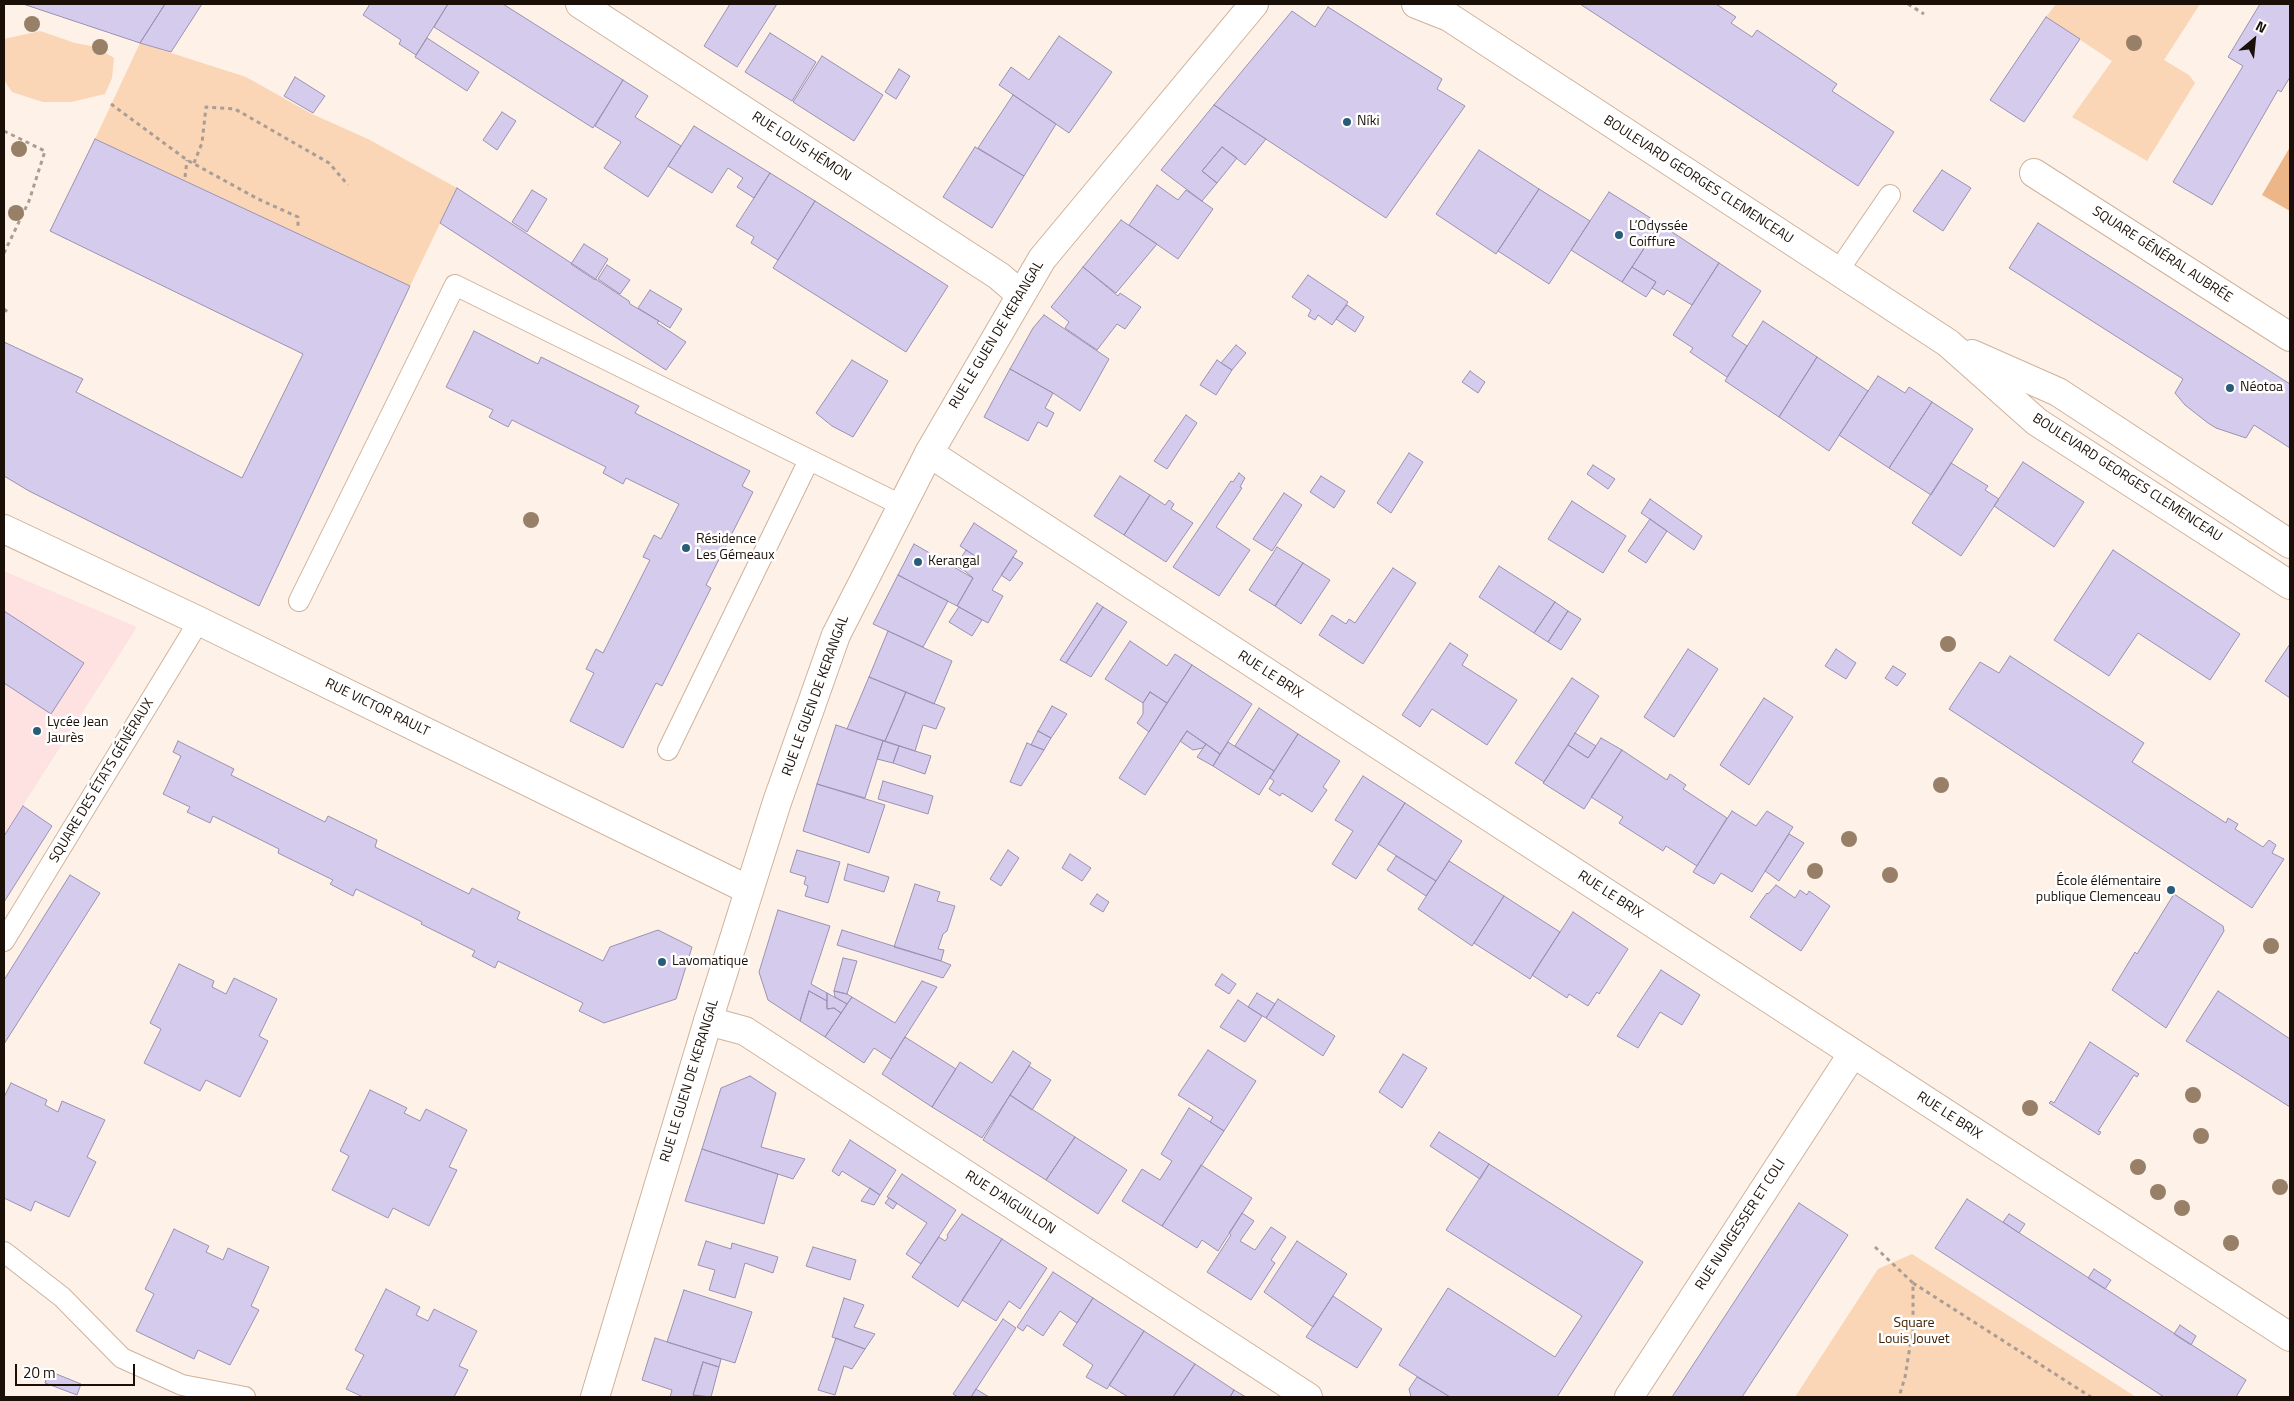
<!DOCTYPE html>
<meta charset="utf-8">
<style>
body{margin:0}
#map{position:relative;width:2294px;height:1401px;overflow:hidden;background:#fef1e7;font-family:"Titillium Web",sans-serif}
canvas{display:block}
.frame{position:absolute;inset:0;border:5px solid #1b1008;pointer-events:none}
.north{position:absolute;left:2229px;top:15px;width:50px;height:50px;-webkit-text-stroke:4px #fff;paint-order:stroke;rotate:28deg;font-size:14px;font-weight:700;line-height:20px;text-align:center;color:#1b1008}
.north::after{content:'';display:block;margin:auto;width:18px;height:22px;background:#1b1008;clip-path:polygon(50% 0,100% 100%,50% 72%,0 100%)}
.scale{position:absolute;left:15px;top:1364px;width:120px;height:22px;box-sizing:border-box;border:2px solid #1b1008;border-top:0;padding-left:6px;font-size:15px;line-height:18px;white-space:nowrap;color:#1b1008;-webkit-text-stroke:4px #fff;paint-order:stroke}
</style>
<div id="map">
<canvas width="2294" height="1401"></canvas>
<div class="frame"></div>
<div class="north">N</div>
<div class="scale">20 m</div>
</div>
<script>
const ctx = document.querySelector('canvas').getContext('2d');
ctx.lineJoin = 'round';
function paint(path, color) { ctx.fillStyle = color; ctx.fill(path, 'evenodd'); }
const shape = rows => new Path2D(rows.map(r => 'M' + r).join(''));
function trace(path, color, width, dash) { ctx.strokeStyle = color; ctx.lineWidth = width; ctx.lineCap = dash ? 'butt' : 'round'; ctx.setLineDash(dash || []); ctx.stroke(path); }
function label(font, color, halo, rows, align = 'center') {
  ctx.font = font + ' "Titillium Web",sans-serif'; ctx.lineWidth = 5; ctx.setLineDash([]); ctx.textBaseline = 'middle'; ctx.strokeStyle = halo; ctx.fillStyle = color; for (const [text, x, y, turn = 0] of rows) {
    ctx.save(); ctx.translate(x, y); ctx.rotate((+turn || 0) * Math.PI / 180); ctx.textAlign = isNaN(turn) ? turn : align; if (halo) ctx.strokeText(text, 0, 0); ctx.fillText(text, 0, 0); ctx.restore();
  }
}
const education = shape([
 [4,571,137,627,4,835]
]);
const green = shape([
 [2056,4,2200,4,2164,60,2189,75,2195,83,2147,161,2072,117,2112,61,2046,17],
 [40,31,75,43,96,47,114,58,112,78,105,94,71,102,43,102,12,92,4,80,4,39],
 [140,43,246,77,312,114,368,139,457,188,410,286,95,139],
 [1912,1254,2136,1397,1795,1397,1878,1269]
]);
const forest = shape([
 [2290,147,2290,211,2262,195]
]);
const building = shape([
 [23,4,165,4,140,43,23,4],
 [165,4,202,4,171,52,140,43,165,4],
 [370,4,448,4,416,55,399,44,401,40,363,15,370,4],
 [448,4,503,4,623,80,593,128,434,27,448,4],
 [730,4,777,4,737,67,704,46,730,4],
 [1580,4,1716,4,1736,17,1731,23,1752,37,1757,30,1837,84,1832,91,1894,132,1858,186,1580,4],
 [2260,4,2290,4,2290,77,2281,92,2278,90,2212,205,2173,182,2243,66,2228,57,2260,4],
 [1328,7,1442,79,1437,89,1465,106,1386,218,1214,105,1292,11,1315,27,1328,7],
 [2046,17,2080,39,2024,122,1990,100,2046,17],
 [770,33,816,62,792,101,745,72,770,33],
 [1059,36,1112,72,1069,133,999,85,1011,67,1029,80,1059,36],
 [427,38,479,72,467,91,415,57,427,38],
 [822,56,883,95,854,141,793,102,822,56],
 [899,69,910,76,896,99,885,92,899,69],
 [295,77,325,96,313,113,284,96,295,77],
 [623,80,648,96,635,117,681,146,648,197,604,168,621,142,595,126,623,80],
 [1013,95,1056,124,1024,176,978,148,1013,95],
 [1214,105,1266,139,1245,165,1222,147,1202,171,1217,183,1202,201,1161,170,1214,105],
 [502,112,516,121,497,150,483,140,502,112],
 [694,126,770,173,754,198,737,187,743,178,728,168,712,193,668,166,694,126],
 [95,139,410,286,259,606,29,491,4,476,4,342,83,379,76,392,242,478,303,354,50,231,95,139],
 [975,147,1024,176,992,228,943,197,975,147],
 [1222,147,1237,158,1217,183,1202,171,1222,147],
 [1479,150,1539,189,1496,254,1436,214,1479,150],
 [1942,170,1971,188,1943,231,1913,211,1942,170],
 [770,173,815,201,778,260,751,243,754,237,736,226,770,173],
 [1157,185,1178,200,1186,190,1213,209,1178,259,1129,225,1157,185],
 [457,188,629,301,630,304,659,321,657,323,686,342,666,370,440,223,457,188],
 [1539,189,1590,221,1549,284,1498,251,1539,189],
 [532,190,547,199,527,232,512,222,532,190],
 [1609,192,1660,224,1622,282,1571,250,1609,192],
 [815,201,948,286,906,352,773,268,815,201],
 [1121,220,1157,244,1116,293,1083,267,1121,220],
 [2038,223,2290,384,2290,448,2254,425,2246,438,2216,428,2208,423,2185,405,2175,393,2183,379,2009,268,2038,223],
 [1660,224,1719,263,1692,305,1667,290,1664,295,1652,288,1656,282,1632,267,1660,224],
 [584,244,608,259,595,280,571,264,584,244],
 [1719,263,1761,291,1732,336,1747,346,1727,377,1690,352,1693,348,1673,335,1719,263],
 [607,265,630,280,620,294,598,279,607,265],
 [1083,267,1118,296,1120,293,1141,307,1125,329,1117,324,1097,350,1065,328,1069,322,1051,307,1083,267],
 [1632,267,1656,282,1646,297,1622,282,1632,267],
 [1308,275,1348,302,1332,325,1318,315,1315,320,1308,316,1311,310,1292,297,1308,275],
 [650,290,682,309,670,328,638,308,650,290],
 [1347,305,1364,317,1355,332,1336,319,1347,305],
 [1044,315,1109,359,1080,411,1053,393,1010,369,1033,328,1044,315],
 [1763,321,1817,357,1779,417,1725,381,1763,321],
 [474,331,538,364,541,357,639,406,635,413,750,471,742,486,753,492,706,585,711,588,662,686,656,683,623,748,570,721,594,673,586,669,596,649,603,653,650,560,643,557,654,535,661,539,679,504,626,478,623,484,603,473,606,467,512,420,508,427,489,417,493,410,446,387,474,331],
 [1236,345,1246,353,1232,370,1221,363,1236,345],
 [1817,357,1868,391,1829,451,1779,417,1817,357],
 [852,360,888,381,853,437,832,426,816,413,852,360],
 [1217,360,1232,370,1216,395,1200,385,1217,360],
 [1010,369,1053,393,1045,408,1054,413,1047,427,1038,422,1028,441,984,417,1010,369],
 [1470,371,1485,382,1478,393,1462,382,1470,371],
 [1878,376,1905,393,1909,387,1932,402,1889,468,1839,435,1878,376],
 [1932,402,1973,429,1931,495,1889,468,1932,402],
 [1186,415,1197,423,1167,469,1154,461,1186,415],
 [1409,453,1423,462,1391,513,1377,503,1409,453],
 [2023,462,2084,502,2054,547,1994,506,2023,462],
 [1951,463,1988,486,1985,490,1999,499,1961,556,1912,523,1951,463],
 [1593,465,1615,479,1608,489,1587,474,1593,465],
 [1239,473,1245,478,1240,487,1242,488,1216,527,1250,550,1219,596,1173,567,1231,481,1233,482,1239,473],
 [1120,476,1150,495,1124,535,1094,516,1120,476],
 [1321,476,1345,491,1334,508,1310,492,1321,476],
 [1284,493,1302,505,1272,551,1253,539,1284,493],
 [1150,495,1165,505,1169,500,1174,504,1171,509,1193,523,1166,562,1124,535,1150,495],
 [1650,499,1702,536,1694,550,1641,513,1650,499],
 [1572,501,1626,536,1603,573,1548,539,1572,501],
 [1650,519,1667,531,1646,563,1628,551,1650,519],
 [974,523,1017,551,992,590,1003,596,988,623,957,606,973,578,965,571,975,556,960,546,974,523],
 [914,544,973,578,957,606,898,575,914,544],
 [1277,547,1303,563,1275,606,1249,590,1277,547],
 [966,550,975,556,965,571,956,566,966,550],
 [2113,550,2240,634,2210,680,2138,633,2109,676,2054,640,2113,550],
 [1013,557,1023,563,1010,581,1001,575,1013,557],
 [1303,563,1330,580,1301,624,1275,606,1303,563],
 [1499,566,1555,602,1534,633,1479,597,1499,566],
 [1393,568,1416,583,1363,664,1319,635,1332,615,1346,624,1349,619,1355,623,1393,568],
 [898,575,948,601,923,647,873,624,898,575],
 [1555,602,1568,611,1548,642,1534,633,1555,602],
 [1097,603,1103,607,1066,663,1060,660,1097,603],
 [959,607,982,620,972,636,949,622,959,607],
 [1103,607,1127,622,1091,677,1066,663,1103,607],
 [4,611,84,663,51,714,4,683,4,611],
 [1568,611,1581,619,1561,650,1548,642,1568,611],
 [888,631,952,661,934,704,869,677,888,631],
 [1130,641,1167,666,1175,654,1192,665,1167,703,1150,692,1143,703,1105,679,1130,641],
 [1450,643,1468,655,1462,665,1517,700,1487,745,1432,709,1420,727,1402,715,1450,643],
 [2290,644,2290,698,2265,681,2290,644],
 [1688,649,1718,669,1674,737,1644,717,1688,649],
 [1836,649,1856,663,1846,679,1825,666,1836,649],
 [2010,656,2144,743,2132,762,2226,823,2228,818,2238,824,2235,829,2263,847,2269,840,2276,845,2272,853,2284,859,2252,908,1949,709,1980,662,1999,673,2010,656],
 [1192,665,1252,704,1220,754,1187,731,1145,795,1119,778,1192,665],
 [1893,666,1906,674,1897,686,1885,678,1893,666],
 [869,677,906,692,885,741,847,729,869,677],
 [1572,678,1599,696,1544,782,1515,763,1572,678],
 [906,692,945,708,936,729,923,725,915,751,885,741,906,692],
 [1150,692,1167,703,1149,732,1137,723,1143,714,1143,703,1150,692],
 [1764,698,1793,717,1749,785,1720,765,1764,698],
 [1052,706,1067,714,1051,738,1038,731,1052,706],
 [1259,708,1298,734,1274,771,1235,746,1259,708],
 [836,725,883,741,865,798,817,784,836,725],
 [1038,731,1051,738,1044,750,1031,745,1038,731],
 [1187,731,1206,744,1203,748,1193,750,1180,741,1187,731],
 [1575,733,1596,746,1588,758,1568,745,1575,733],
 [1298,734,1340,761,1323,787,1327,790,1312,812,1282,793,1280,796,1269,789,1274,781,1270,778,1298,734],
 [1601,738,1622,750,1584,809,1543,783,1568,745,1588,758,1601,738],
 [178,741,234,769,231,775,325,822,328,816,377,840,375,847,469,894,472,888,520,912,517,919,603,961,610,947,658,930,692,947,676,999,604,1023,579,1011,583,1003,498,961,495,968,472,956,475,951,421,924,422,922,356,889,353,896,330,884,333,880,278,853,279,849,213,816,210,823,187,812,190,807,163,794,181,756,173,752,178,741],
 [883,741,899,746,893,763,877,759,883,741],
 [1228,742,1274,771,1259,795,1213,766,1228,742],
 [1027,743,1044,750,1021,786,1010,782,1027,743],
 [1206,744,1220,754,1213,766,1197,757,1206,744],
 [899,746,931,756,925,774,893,763,899,746],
 [1622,750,1667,780,1670,774,1686,785,1683,789,1727,818,1697,866,1666,846,1663,851,1619,823,1623,817,1591,797,1622,750],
 [1363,776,1405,803,1356,879,1332,864,1353,831,1335,820,1363,776],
 [883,781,933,796,928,814,878,799,883,781],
 [817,784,885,805,869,853,803,831,817,784],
 [1405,803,1462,841,1436,881,1378,844,1405,803],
 [23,806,52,826,4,902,4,836,23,806],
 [1732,811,1756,826,1767,811,1793,827,1752,892,1721,873,1714,884,1693,872,1732,811],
 [1789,834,1804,843,1779,881,1765,871,1789,834],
 [797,850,840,862,828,903,805,896,808,886,804,884,806,877,790,872,797,850],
 [1008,850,1019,858,1001,886,990,879,1008,850],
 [1070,854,1091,868,1082,881,1062,868,1070,854],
 [1396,856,1436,881,1426,896,1387,870,1396,856],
 [1449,861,1504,896,1472,946,1418,909,1449,861],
 [848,864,889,877,884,892,844,880,848,864],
 [70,875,100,893,4,1044,4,980,70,875],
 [915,884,940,892,937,901,955,906,947,931,943,934,938,949,944,950,941,961,894,947,915,884],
 [1776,885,1795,898,1800,890,1807,895,1809,891,1830,906,1801,951,1750,917,1767,893,1768,894,1776,885],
 [1097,894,1109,902,1103,912,1090,904,1097,894],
 [2174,894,2223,926,2224,931,2166,1028,2112,990,2135,952,2137,954,2174,894],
 [1504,896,1560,932,1530,979,1474,943,1504,896],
 [778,910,830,926,811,984,827,993,827,1001,809,991,800,1021,768,1000,759,972,778,910],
 [1573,912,1628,949,1599,994,1597,992,1588,1006,1569,994,1567,998,1532,975,1573,912],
 [842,930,941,961,951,965,943,978,837,945,842,930],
 [843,958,857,961,847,994,834,991,843,958],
 [179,964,214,981,212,987,226,994,234,978,277,999,259,1036,268,1041,240,1097,206,1080,200,1091,144,1063,161,1029,150,1023,179,964],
 [1661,970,1700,995,1682,1025,1660,1012,1638,1048,1617,1036,1661,970],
 [1222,974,1236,984,1229,994,1215,985,1222,974],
 [922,981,937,987,891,1059,874,1048,864,1063,825,1037,852,997,895,1023,922,981],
 [809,991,827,1001,827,1009,834,1008,841,1013,825,1037,800,1021,809,991],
 [834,991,847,994,852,997,847,1004,835,997,834,991],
 [2218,991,2290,1039,2290,1107,2186,1041,2218,991],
 [827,993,847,1004,841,1013,834,1008,827,1009,827,993],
 [1257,993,1275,1004,1266,1018,1248,1007,1257,993],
 [1278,999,1335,1036,1323,1056,1266,1018,1278,999],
 [1238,1000,1262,1016,1245,1042,1220,1027,1238,1000],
 [905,1037,956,1069,932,1107,882,1074,905,1037],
 [2090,1042,2139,1074,2137,1077,2134,1075,2098,1131,2101,1132,2099,1135,2049,1103,2051,1101,2054,1103,2090,1042],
 [1208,1050,1256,1081,1224,1131,1210,1122,1213,1117,1178,1095,1208,1050],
 [1013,1051,1031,1063,982,1138,932,1107,960,1062,992,1083,1013,1051],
 [1403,1054,1427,1068,1402,1108,1379,1092,1403,1054],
 [1029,1066,1051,1080,1032,1110,1010,1095,1029,1066],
 [750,1076,776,1093,761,1147,805,1159,793,1179,702,1149,721,1088,750,1076],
 [11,1083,47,1100,45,1105,58,1112,62,1101,105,1120,87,1157,96,1162,69,1217,35,1201,31,1211,4,1198,4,1097,11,1083],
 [370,1090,407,1108,404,1113,420,1121,426,1109,467,1130,449,1167,457,1170,429,1226,393,1208,388,1218,332,1190,349,1156,340,1151,370,1090],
 [1010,1095,1075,1137,1046,1180,983,1140,1010,1095],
 [1189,1108,1224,1131,1162,1226,1122,1201,1142,1169,1160,1180,1172,1161,1161,1154,1189,1108],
 [1439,1132,1489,1164,1480,1179,1430,1146,1439,1132],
 [1075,1137,1127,1170,1098,1214,1046,1180,1075,1137],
 [850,1140,896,1170,880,1195,842,1171,839,1176,832,1171,850,1140],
 [702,1149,778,1174,764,1224,685,1201,702,1149],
 [1489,1164,1643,1262,1557,1397,1450,1397,1399,1365,1448,1288,1555,1357,1582,1316,1446,1230,1489,1164],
 [1201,1165,1252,1198,1218,1251,1202,1240,1197,1248,1162,1226,1201,1165],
 [902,1174,956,1210,921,1264,906,1254,927,1223,887,1197,902,1174],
 [870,1188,880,1195,874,1205,861,1201,870,1188],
 [889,1198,897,1203,893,1209,885,1203,889,1198],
 [1967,1199,2246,1380,2236,1397,2164,1397,1935,1248,1967,1199],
 [1799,1203,1848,1235,1742,1397,1672,1397,1799,1203],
 [1242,1213,1254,1221,1240,1241,1255,1250,1271,1227,1286,1237,1271,1260,1275,1263,1251,1300,1207,1272,1231,1235,1229,1233,1242,1213],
 [962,1214,1002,1239,958,1307,912,1277,939,1237,945,1241,948,1237,947,1235,962,1214],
 [2009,1214,2025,1224,2019,1233,2003,1222,2009,1214],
 [174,1229,209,1246,206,1252,223,1260,228,1248,269,1267,251,1306,259,1310,230,1365,198,1350,194,1359,136,1331,154,1294,145,1289,174,1229],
 [1002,1239,1047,1268,1020,1309,1009,1301,996,1321,962,1300,1002,1239],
 [706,1241,731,1249,732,1243,778,1257,773,1273,745,1263,735,1298,709,1290,715,1270,698,1265,706,1241],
 [1297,1241,1347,1274,1313,1327,1264,1292,1297,1241],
 [813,1247,856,1260,850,1280,806,1266,813,1247],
 [2094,1269,2111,1280,2105,1289,2088,1278,2094,1269],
 [1053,1272,1093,1298,1077,1323,1060,1311,1043,1336,1027,1325,1023,1331,1017,1327,1053,1272],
 [386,1289,420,1307,416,1315,428,1321,434,1309,477,1331,459,1366,468,1370,454,1397,363,1397,346,1389,364,1355,355,1350,386,1289],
 [684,1290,752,1312,735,1363,667,1342,684,1290],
 [1333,1296,1382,1329,1357,1368,1306,1337,1333,1296],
 [844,1298,864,1305,854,1327,875,1334,865,1349,832,1337,844,1298],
 [1093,1298,1144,1331,1107,1389,1086,1377,1093,1365,1063,1345,1093,1298],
 [1003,1319,1016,1328,971,1397,958,1397,953,1394,1003,1319],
 [2180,1325,2196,1336,2191,1345,2174,1334,2180,1325],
 [1144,1331,1195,1364,1173,1397,1128,1397,1109,1385,1144,1331],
 [655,1338,721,1359,719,1367,703,1362,693,1395,703,1397,670,1397,672,1390,642,1380,655,1338],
 [836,1338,865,1349,852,1369,844,1366,835,1395,818,1390,836,1338],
 [703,1362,719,1367,711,1397,693,1395,703,1362],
 [1195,1364,1234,1390,1230,1397,1173,1397,1195,1364],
 [49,1371,81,1384,77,1395,45,1383,49,1371],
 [1417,1377,1450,1397,1411,1397,1409,1389,1417,1377],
 [976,1389,989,1397,971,1397,976,1389],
 [1234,1390,1246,1397,1230,1397,1234,1390]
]);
const path = shape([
 [1908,4,1924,14],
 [111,104,187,160,258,199,298,217,298,229],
 [4,131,45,151,29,201,4,253],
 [194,163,202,143,206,107,235,109,329,163,348,185],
 [185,177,187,160],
 [4,309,10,314],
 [1875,1247,1913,1283,1913,1328,1905,1377,1899,1397],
 [1913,1283,2091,1397]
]);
const service = shape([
 [1838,271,1890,195],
 [299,601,455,285,901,505],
 [668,750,809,460],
 [4,941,199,621],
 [4,1252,62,1297,122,1358,182,1385,245,1397]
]);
const minor = shape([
 [580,4,999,276,1020,294],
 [2034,173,2290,337],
 [929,453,2290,1337],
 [4,529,199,621,749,890],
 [708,1021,745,1031,1308,1397],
 [1629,1397,1853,1053]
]);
const tertiary = shape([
 [595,1397,708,1021,777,802,836,635,929,453,1042,259,1254,4]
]);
const primary = shape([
 [1416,4,1449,17,1948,343,2037,422,2290,585],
 [1972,354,2058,392,2290,544]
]);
const trees = [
 [32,24],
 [2134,43],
 [100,47],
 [19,149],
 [16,213],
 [531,520],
 [1948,644],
 [1941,785],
 [1849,839],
 [1815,871],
 [1890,875],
 [2271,946],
 [2193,1095],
 [2030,1108],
 [2201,1136],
 [2138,1167],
 [2280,1187],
 [2158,1192],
 [2182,1208],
 [2231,1243]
];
const markers = [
 [1347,122,5,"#285c78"],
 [1619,235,5,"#285c78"],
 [2230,388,5,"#285c78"],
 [686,548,5,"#285c78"],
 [918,562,5,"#285c78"],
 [37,731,5,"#285c78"],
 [2171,890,5,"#285c78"],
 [662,962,5,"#285c78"]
];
const poiNames = [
 ["Níki",1357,122],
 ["L’Odyssée",1629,227],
 ["Coiffure",1629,243],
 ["Néotoa",2240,388],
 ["Résidence",696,540],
 ["Les Gémeaux",696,556],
 ["Kerangal",928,562],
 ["Lycée Jean",47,723],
 ["Jaurès",47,739],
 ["École élémentaire",2161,882,"right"],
 ["publique Clemenceau",2161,898,"right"],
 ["Lavomatique",672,962]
];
const streetNames = [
 ["RUE LOUIS HÉMON",801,147,33],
 ["BOULEVARD GEORGES CLEMENCEAU",1698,180,33],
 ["SQUARE GÉNÉRAL AUBRÉE",2162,255,33],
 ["RUE LE GUEN DE KERANGAL",997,335,-59],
 ["BOULEVARD GEORGES CLEMENCEAU",2127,478,33],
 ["RUE LE BRIX",1270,675,33],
 ["RUE LE GUEN DE KERANGAL",816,696,-70],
 ["RUE VICTOR RAULT",377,708,26],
 ["SQUARE DES ÉTATS GÉNÉRAUX",102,781,-59],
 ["RUE LE BRIX",1610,895,33],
 ["RUE LE GUEN DE KERANGAL",690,1081,-73],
 ["RUE LE BRIX",1949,1116,33],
 ["RUE D'AIGUILLON",1010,1203,33],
 ["RUE NUNGESSER ET COLI",1741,1225,-57]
];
const parkNames = [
 ["Square",1914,1324],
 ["Louis Jouvet",1914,1340]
];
paint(education, '#fde2e1');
paint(green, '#fad5b6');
paint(forest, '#edb688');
paint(building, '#d5cbed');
trace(building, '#9b91b2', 1);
trace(service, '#d0b29a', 22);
trace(minor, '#d0b29a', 30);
trace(tertiary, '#d0b29a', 30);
trace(primary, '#d0b29a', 30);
trace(path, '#a99d94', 3, [4, 4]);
trace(service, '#fff', 20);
trace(minor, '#fff', 28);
trace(tertiary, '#fff', 28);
trace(primary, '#fff', 28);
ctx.fillStyle = '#977f68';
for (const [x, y] of trees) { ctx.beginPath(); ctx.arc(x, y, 8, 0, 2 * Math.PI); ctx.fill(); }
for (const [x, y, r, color] of markers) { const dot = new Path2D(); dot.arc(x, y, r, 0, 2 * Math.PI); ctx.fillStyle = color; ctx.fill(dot); trace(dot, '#fff', 2); }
label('14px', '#1b1008', '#fff', poiNames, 'left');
label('14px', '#1b1008', '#fff', streetNames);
label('14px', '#432100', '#fff', parkNames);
</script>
